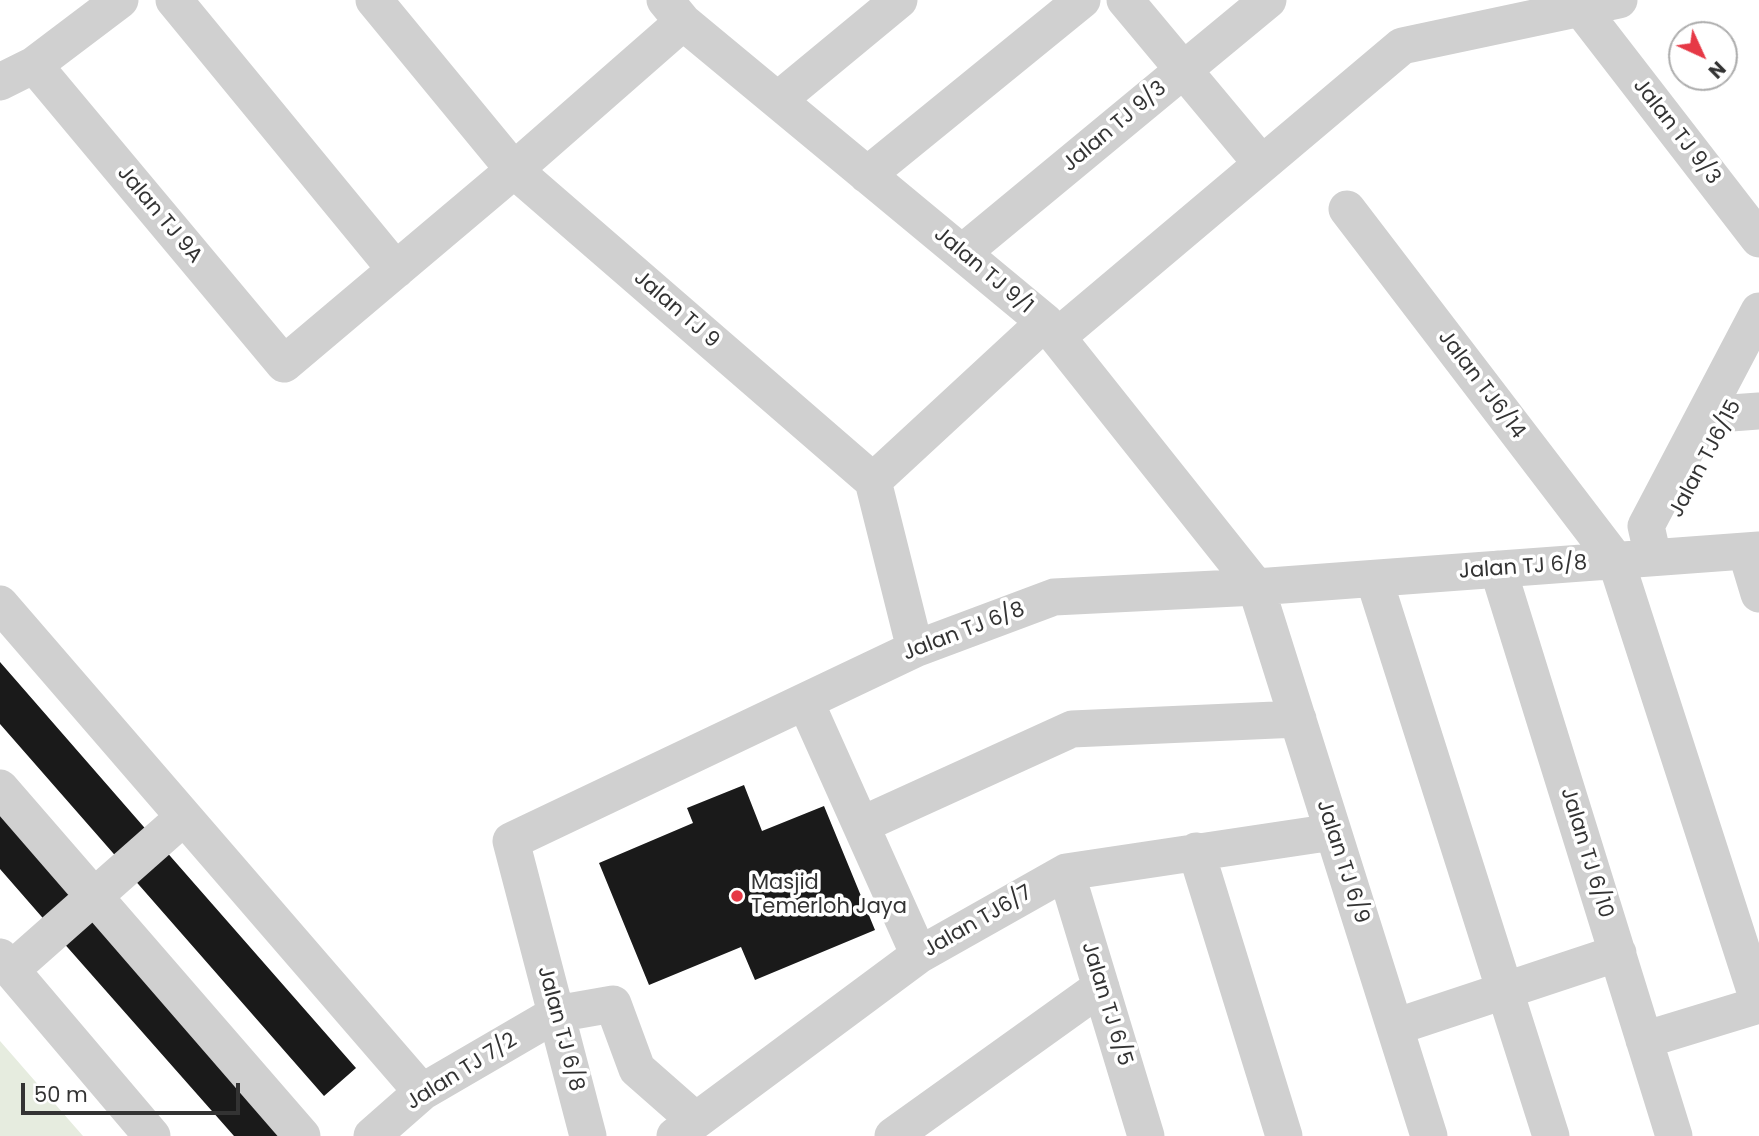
<!DOCTYPE html>
<style>
body{margin:0}
#map{position:relative;width:1759px;height:1136px;overflow:hidden;background:#fff;font-family:Poppins,sans-serif}
canvas{display:block}
.north{position:absolute;left:1668px;top:21px;width:70px;height:70px;box-sizing:border-box;background:#fff;border:2px solid #adadad;border-radius:50%;rotate:135deg;font-size:19px;font-weight:700;line-height:28px;text-align:center;color:#333}
.north::after{content:'';display:block;margin:auto;width:24px;height:32px;background:#e63946;clip-path:polygon(50% 0,100% 100%,50% 72%,0 100%)}
.scale{position:absolute;left:21px;top:1083px;width:219px;height:32px;box-sizing:border-box;border:4px solid #333;border-top:0;padding-left:9px;font-size:21px;line-height:24px;white-space:nowrap;color:#333;-webkit-text-stroke:5px #fff;paint-order:stroke}
</style>
<div id="map">
<canvas width="1759" height="1136"></canvas>
<div class="north">N</div>
<div class="scale">50 m</div>
</div>
<script>
const ctx = document.querySelector('canvas').getContext('2d');
ctx.lineJoin = 'round';
function paint(path, color) { ctx.fillStyle = color; ctx.fill(path, 'evenodd'); }
const shape = rows => new Path2D(rows.map(r => 'M' + r).join(''));
function trace(path, color, width, dash) { ctx.strokeStyle = color; ctx.lineWidth = width; ctx.lineCap = dash ? 'butt' : 'round'; ctx.setLineDash(dash || []); ctx.stroke(path); }
function label(font, color, halo, rows, align = 'center') {
  ctx.font = font + ' Poppins,sans-serif'; ctx.lineWidth = 7; ctx.setLineDash([]); ctx.textBaseline = 'middle'; ctx.strokeStyle = halo; ctx.fillStyle = color; for (const [text, x, y, turn = 0] of rows) {
    ctx.save(); ctx.translate(x, y); ctx.rotate((+turn || 0) * Math.PI / 180); ctx.textAlign = isNaN(turn) ? turn : align; if (halo) ctx.strokeText(text, 0, 0); ctx.fillText(text, 0, 0); ctx.restore();
  }
}
const green = shape([
 [0,1041,83,1136,0,1136]
]);
const building = shape([
 [0,662,150,834,120,861,0,724],
 [744,785,762,831,824,806,875,930,755,980,741,947,649,985,599,863,693,823,687,808],
 [0,807,79,897,48,924,0,869],
 [164,849,356,1068,324,1096,132,877],
 [93,912,279,1136,234,1136,61,940]
]);
const minor = shape([
 [174,0,396,270],
 [374,0,514,170,873,481,915,649],
 [665,0,683,22,1045,322,1256,587,1429,1136],
 [1125,0,1262,164],
 [1562,0,1582,10,1759,239],
 [34,65,284,364,514,170,683,22],
 [0,82,34,65,120,0],
 [778,100,899,0],
 [867,175,1082,0],
 [1347,209,1616,561,1759,1003],
 [962,253,1268,0],
 [1057,337,1402,46,1619,0],
 [1731,413,1759,411],
 [873,481,1045,322],
 [1746,551,1759,594],
 [1653,557,1646,526,1759,311],
 [1498,569,1674,1136],
 [1374,579,1551,1136],
 [0,604,422,1092],
 [806,703,919,955],
 [0,788,302,1136],
 [861,825,1072,729,1298,719],
 [1196,851,1284,1136],
 [1066,872,1146,1136],
 [0,957,152,1136],
 [11,970,184,817],
 [1395,1027,1618,953],
 [1644,1040,1759,1005],
 [372,1136,422,1092,556,1014,613,1004,637,1069,695,1120],
 [588,1136,511,841,915,649,1054,597,1256,587,1759,550],
 [675,1136,919,955,1066,872,1333,832],
 [893,1136,1101,987]
]);
const markers = [
 [737,896,7,"#e63946"]
];
const streetNames = [
 ["Jalan TJ 9/3",1115,127,-40],
 ["Jalan TJ 9/3",1676,132,52],
 ["Jalan TJ 9A",159,215,50],
 ["Jalan TJ 9/1",983,271,40],
 ["Jalan TJ 9",676,310,41],
 ["Jalan TJ6/14",1481,385,53],
 ["Jalan TJ6/15",1706,459,-62],
 ["Jalan TJ 6/8",1523,568,-4],
 ["Jalan TJ 6/8",964,632,-21],
 ["Jalan TJ 6/10",1586,853,73],
 ["Jalan TJ 6/9",1342,862,72],
 ["Jalan TJ6/7",978,922,-30],
 ["Jalan TJ 6/5",1106,1004,73],
 ["Jalan TJ 6/8",560,1029,75],
 ["Jalan TJ 7/2",462,1072,-32]
];
const poiNames = [
 ["Masjid",751,884],
 ["Temerloh Jaya",751,908]
];
paint(green, '#e6ecdf');
paint(building, '#1a1a1a');
trace(minor, '#d0d0d0', 37);
for (const [x, y, r, color] of markers) { const dot = new Path2D(); dot.arc(x, y, r, 0, 2 * Math.PI); ctx.fillStyle = color; ctx.fill(dot); trace(dot, '#fff', 2.5); }
label('21px', '#333', '#fff', streetNames);
label('21px', '#333', '#fff', poiNames, 'left');
</script>
